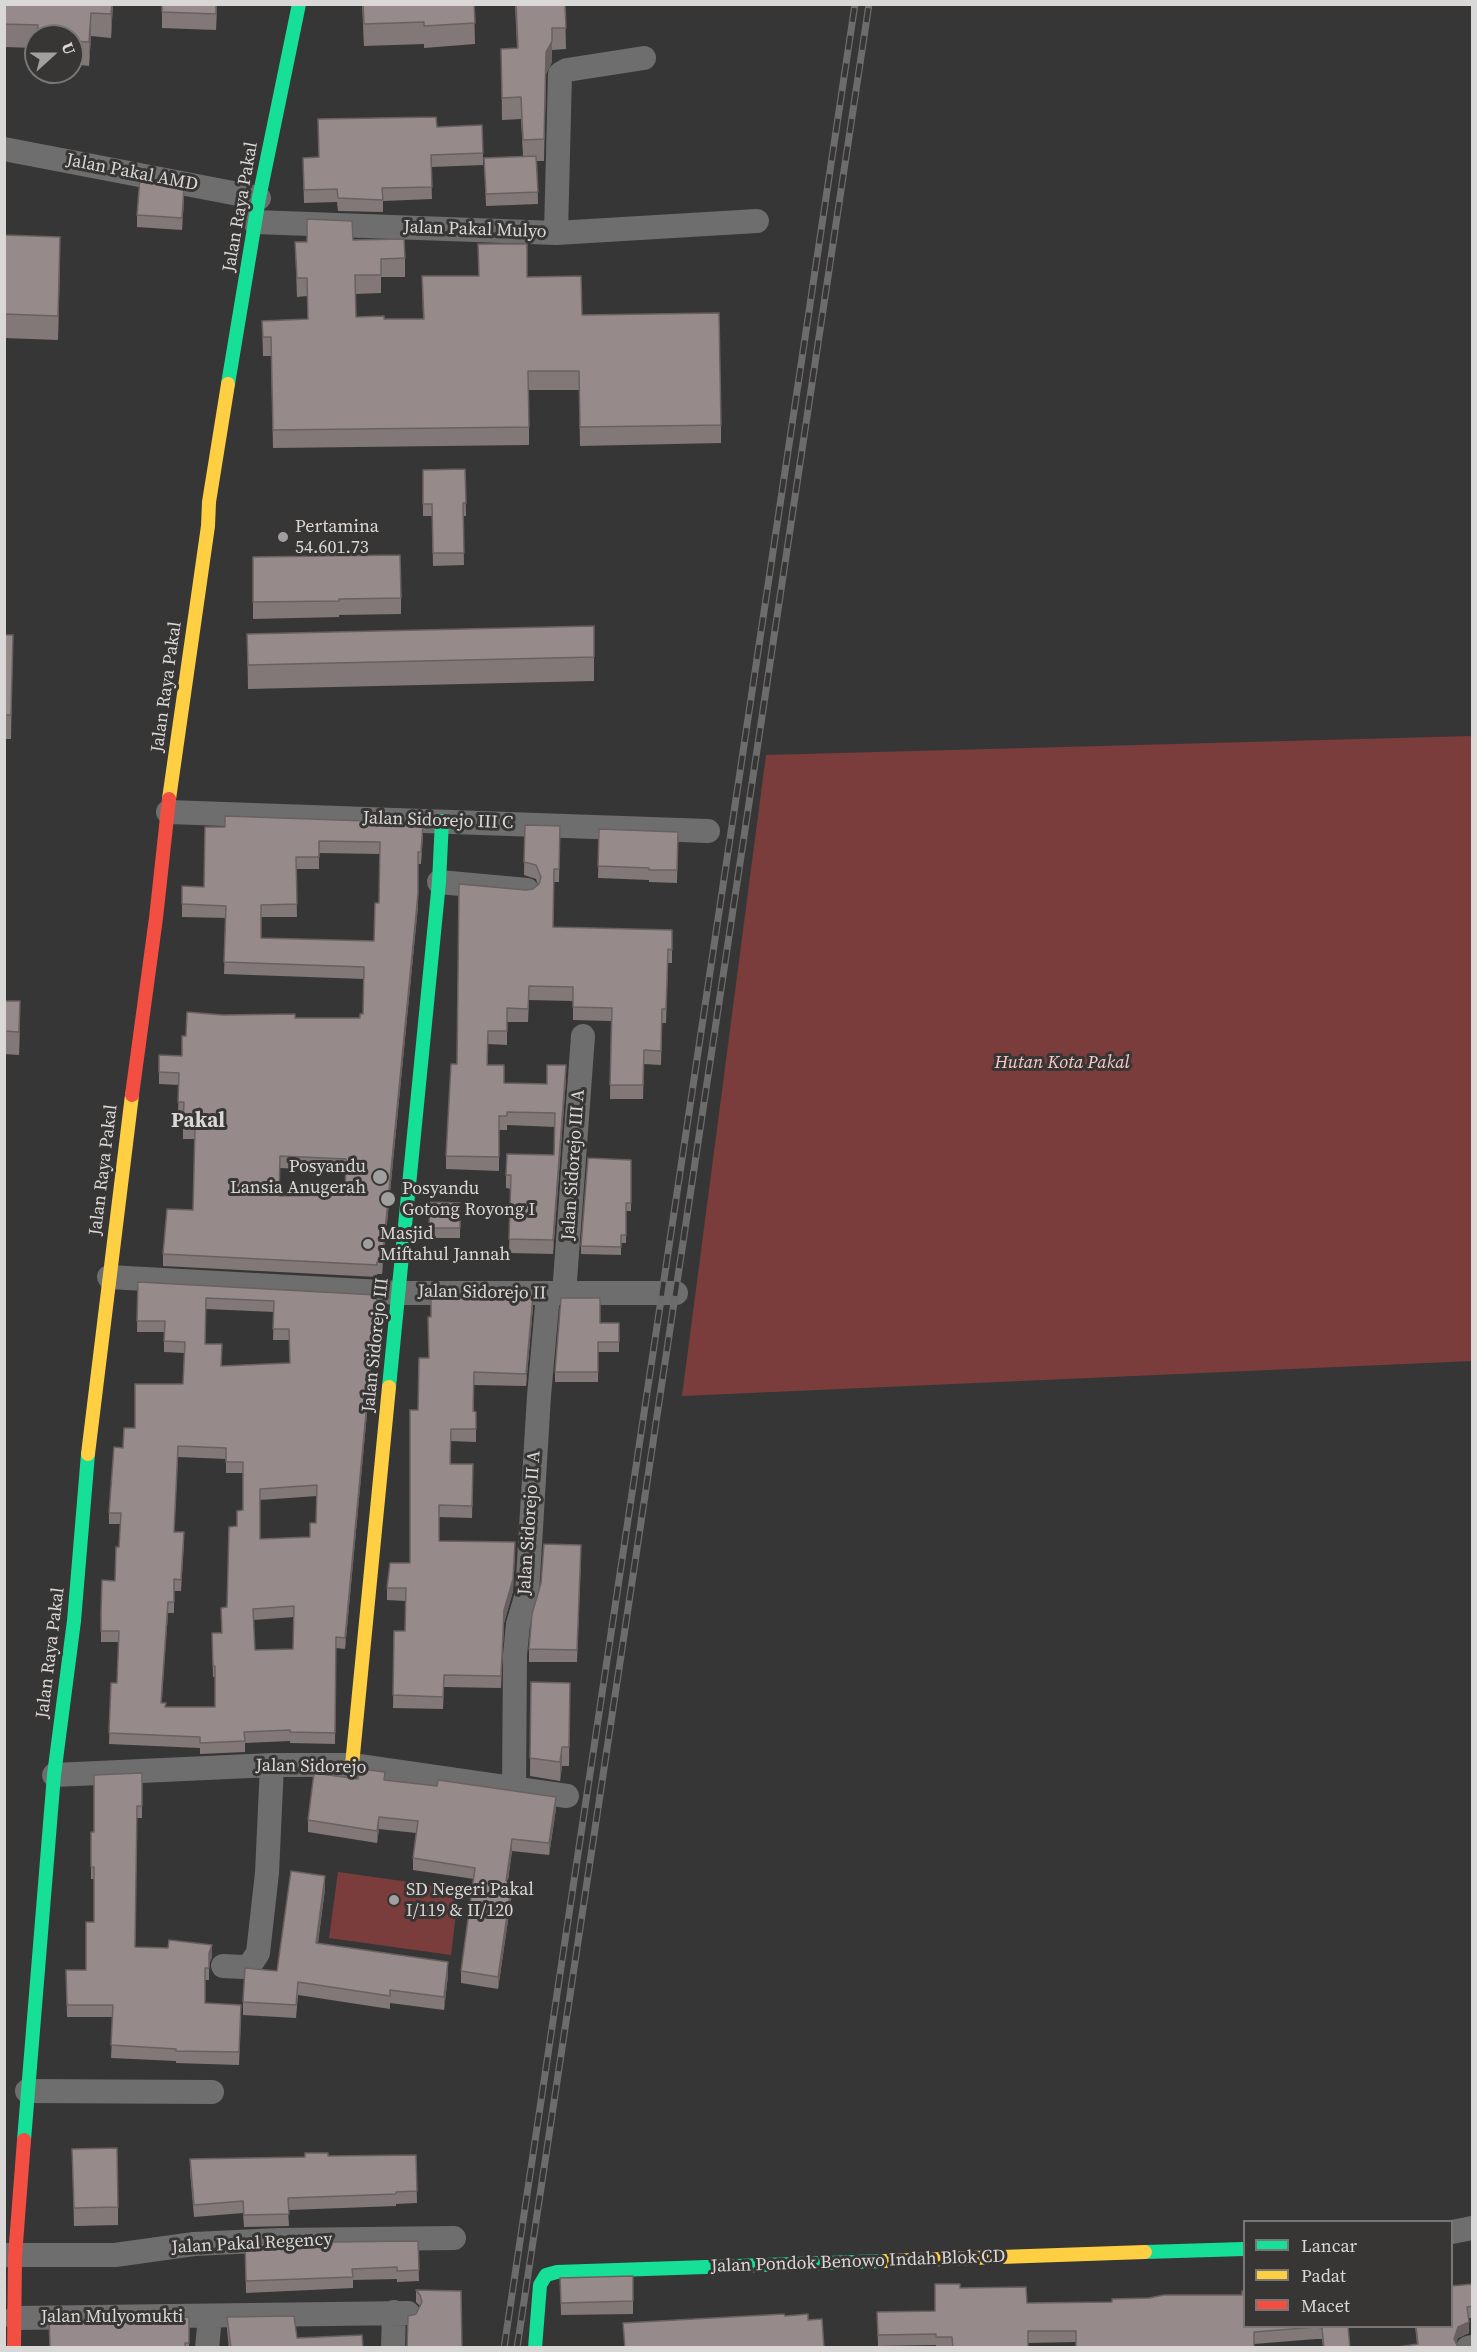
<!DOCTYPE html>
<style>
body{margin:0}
#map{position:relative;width:1477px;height:2352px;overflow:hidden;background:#373636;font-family:"Source Serif 4",serif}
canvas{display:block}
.frame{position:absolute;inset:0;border:6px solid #dad8d7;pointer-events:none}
.legend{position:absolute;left:1243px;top:2220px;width:210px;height:108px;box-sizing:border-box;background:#383535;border:2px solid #797676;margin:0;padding:8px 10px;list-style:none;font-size:18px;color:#dad8d7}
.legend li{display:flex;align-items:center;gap:12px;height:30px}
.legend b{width:30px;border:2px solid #797676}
.north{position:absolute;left:24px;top:24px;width:60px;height:60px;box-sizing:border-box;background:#383535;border:2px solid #797676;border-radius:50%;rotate:69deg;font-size:16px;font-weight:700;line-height:24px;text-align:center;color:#dad8d7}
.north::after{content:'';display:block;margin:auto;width:21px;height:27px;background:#a19f9f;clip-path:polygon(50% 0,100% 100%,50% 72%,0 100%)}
</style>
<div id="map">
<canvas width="1477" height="2352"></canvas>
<div class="frame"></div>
<ul class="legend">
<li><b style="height:8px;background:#16e098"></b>Lancar</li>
<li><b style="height:8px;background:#ffcf43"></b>Padat</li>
<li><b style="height:8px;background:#f24e42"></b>Macet</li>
</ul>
<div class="north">U</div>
</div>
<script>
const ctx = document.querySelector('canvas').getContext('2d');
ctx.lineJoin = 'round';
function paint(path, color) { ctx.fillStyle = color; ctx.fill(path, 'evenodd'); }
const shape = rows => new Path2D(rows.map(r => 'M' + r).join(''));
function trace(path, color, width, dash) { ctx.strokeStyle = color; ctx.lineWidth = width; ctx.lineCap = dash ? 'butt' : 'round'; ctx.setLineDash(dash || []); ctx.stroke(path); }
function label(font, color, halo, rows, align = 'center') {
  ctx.font = font + ' "Source Serif 4",serif'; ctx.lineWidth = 6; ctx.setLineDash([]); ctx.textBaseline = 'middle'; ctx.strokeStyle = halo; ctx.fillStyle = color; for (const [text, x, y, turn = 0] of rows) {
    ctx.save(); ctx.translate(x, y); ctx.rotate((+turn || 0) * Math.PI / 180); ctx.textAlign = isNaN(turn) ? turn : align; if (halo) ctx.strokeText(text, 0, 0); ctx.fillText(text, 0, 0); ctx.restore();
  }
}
const green = shape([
 [1472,736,1472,1361,682,1396,766,755],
 [338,1872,459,1889,451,1955,329,1938]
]);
const street = shape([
 [4,149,259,198],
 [255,222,556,233,560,74,567,70,644,58],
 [556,233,757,221],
 [168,812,708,831],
 [439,882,527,890],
 [109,1277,400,1293,676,1293],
 [564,1294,583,1036],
 [54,1775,272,1765,352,1765,567,1796],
 [514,1788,515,1655,518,1624,527,1594,539,1396,548,1294],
 [223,1966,243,1967,250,1965,258,1953,267,1873,272,1765],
 [27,2091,212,2092],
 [1452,2232,1472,2228],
 [4,2255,115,2255,194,2244,279,2240,454,2238],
 [15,2318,408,2313],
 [207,2348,210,2317],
 [393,2348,394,2312],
 [1468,2348,1472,2347]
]);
const fast = shape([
 [228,384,259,198,299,4],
 [389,1387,439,882,442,821],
 [24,2140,54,1775,74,1621,88,1454],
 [1145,2252,1244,2249],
 [535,2348,540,2285,546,2275,557,2272,885,2261]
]);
const slow = shape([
 [169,799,208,526,209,502,228,384],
 [88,1454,132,1095],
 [352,1765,389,1387],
 [885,2261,1145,2252]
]);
const jam = shape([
 [132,1095,156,918,169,799],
 [14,2348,15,2256,24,2140]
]);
const rail = shape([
 [504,2348,855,4],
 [517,2348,869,4]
]);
const wall = shape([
 [4,4,113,4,111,38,91,36,89,66,72,64,72,36,36,36,36,48,4,47],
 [162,4,217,4,216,30,162,28],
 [362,4,474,4,475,44,424,48,424,44,364,46],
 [515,4,565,4,566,49,552,50,552,62,546,74,544,161,537,161,538,204,486,206,484,158,523,156,521,119,502,120,501,49,517,48],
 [437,127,483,153,483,165,431,167,432,199,383,201,383,212,338,211,337,202,304,203,303,170,319,157],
 [184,198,182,230,137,227,137,215],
 [4,235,60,261,58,340,4,338],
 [353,240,405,258,405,277,381,277,381,293,355,294,356,317,384,319,423,319,422,276,527,277,582,315,721,425,721,443,580,446,579,390,529,390,529,445,273,448,271,356,263,356,262,321,308,319,307,296,297,297,295,242],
 [465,469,466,516,463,516,464,565,433,566,432,516,423,516,423,470],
 [253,557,401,598,401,614,339,615,339,617,253,619],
 [247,634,594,657,594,681,248,689],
 [4,635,13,635,11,739,4,739],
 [525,825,560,826,559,882,554,882,553,927,672,930,672,963,668,963,666,1023,662,1023,661,1065,644,1064,643,1099,610,1099,611,1021,573,1020,573,1001,529,1000,528,1022,507,1022,507,1045,488,1044,488,1065,504,1083,547,1084,566,1079,553,1254,509,1253,511,1189,506,1188,506,1175,554,1155,555,1127,507,1125,507,1130,499,1130,499,1171,446,1169,446,1156,457,1064,526,890,533,889,538,885,536,879,524,875],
 [205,827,423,835,421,864,418,864,418,906,382,1274,377,1274,377,1277,163,1266,163,1254,193,1210,195,1139,183,1139,183,1115,178,1114,179,1085,159,1084,159,1055,182,1056,186,1036,223,1015,295,1018,360,1018,363,1014,364,979,224,974,226,918,182,917,182,886,204,887],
 [319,853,380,854,379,903,374,941,261,938,261,917,297,917,296,869,319,869],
 [280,1168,346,1171,345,1195,279,1196],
 [599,829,678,832,677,883,649,882,649,880,598,878],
 [4,1001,20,1024,19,1055,4,1054],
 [631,1160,631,1211,626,1211,626,1243,621,1243,621,1255,581,1254,581,1246],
 [430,1202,460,1203,460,1238,429,1238],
 [138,1282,377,1306,345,1649,336,1648,335,1744,290,1743,290,1741,245,1743,245,1752,200,1754,200,1748,109,1744,111,1683,117,1683,119,1642,101,1642,101,1611,115,1581,119,1547,120,1524,109,1524,109,1513,123,1448,135,1428,183,1384,184,1353,164,1352,164,1332,137,1332],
 [206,1309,274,1312,273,1340,289,1340,290,1363,222,1366,205,1344],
 [178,1457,226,1459,226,1473,243,1473,243,1510,237,1511,237,1526,227,1607,221,1633,212,1633,213,1677,215,1677,215,1707,165,1707,161,1703,168,1613,174,1613,174,1591,181,1591,184,1543,174,1532],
 [317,1496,316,1523,310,1537,260,1539,260,1500],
 [294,1617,293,1649,255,1650,253,1620],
 [533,1307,526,1386,474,1385,474,1411,476,1412,476,1442,451,1441,451,1464,473,1477,472,1518,439,1517,439,1541,515,1555,513,1591,504,1623,501,1688,444,1687,443,1709,393,1708,394,1631,405,1631,406,1601,387,1600,387,1588,410,1563,418,1410,429,1358],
 [600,1323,619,1323,619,1352,598,1352,598,1382,555,1382,555,1372],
 [581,1558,577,1662,529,1662,529,1649,541,1583],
 [531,1682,570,1683,569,1766,562,1766,560,1781,530,1776],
 [142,1773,142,1818,137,1818,135,1947,212,1957,209,1964,209,1980,205,1980,205,2003,241,2017,239,2065,176,2063,176,2061,111,2058,113,2017,67,2017,66,1970,86,1970,94,1922,94,1879,91,1879,91,1844,94,1832],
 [358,1779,385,1780,556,1809,549,1855,512,1851,508,1881,512,1893,498,1989,461,1983,461,1971,474,1879,413,1870,413,1858,416,1833,379,1829,377,1843,308,1832,308,1820],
 [325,1889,318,1943,448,1975,444,2010,390,2003,390,2009,298,1995,296,2018,243,2015,243,2002,277,1971],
 [72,2149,118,2207,118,2225,74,2226],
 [416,2155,417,2203,396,2204,396,2206,288,2210,289,2226,244,2227,243,2213,194,2217,190,2171,190,2159],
 [418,2241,419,2281,397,2282,397,2279,353,2280,353,2288,246,2293,245,2244,290,2246],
 [633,2276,633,2314,561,2315,560,2278],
 [1473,2284,1473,2318,1469,2318,1469,2333,1458,2338,1417,2344,1415,2326,1452,2326],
 [960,2288,1027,2303,1245,2326,1363,2326,1348,2328,1350,2348,1323,2348,1322,2339,1316,2339,1254,2344,1076,2342,1028,2343,1028,2348,936,2348,936,2345,878,2346,877,2312,935,2311],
 [416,2290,462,2348,416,2314,420,2306,416,2302],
 [189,2317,189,2348,50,2348],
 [227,2317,297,2338,363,2348,229,2348,227,2330]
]);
const shadedWall = shape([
 [112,4,113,4,111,38,111,14],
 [216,4,217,4,216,30],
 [91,13,91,36,89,66,89,42],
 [552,41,552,62,546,74,544,161,546,52],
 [184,186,184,198,182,230,182,218],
 [60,237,60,261,58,340,58,316],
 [418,852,418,906,382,1274,382,1262],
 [20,1001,20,1024,19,1055,19,1032],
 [566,1065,566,1079,553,1254,553,1240],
 [377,1295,377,1306,345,1649,345,1638],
 [533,1295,533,1307,526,1386,526,1374],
 [515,1542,513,1591,504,1623,501,1688,504,1610],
 [168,1602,168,1613,161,1714,161,1703],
 [562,1747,562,1766,560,1781,560,1762],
 [556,1797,556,1809,549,1855,549,1843],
 [379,1817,379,1829,377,1843,377,1831],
 [512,1839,512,1851,506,1893,506,1881],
 [325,1876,325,1889,316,1956,316,1943],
 [512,1881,512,1893,498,1989,498,1977],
 [212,1945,212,1957,209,1965,209,1953],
 [448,1962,448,1975,444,2010,444,1997],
 [1469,2322,1469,2333,1458,2338,1455,2348,1454,2339,1458,2327]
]);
const building = shape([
 [4,4,112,4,111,14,91,13,89,42,72,41,72,36,37,36,38,25,4,24,4,4],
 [162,4,216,4,216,14,162,12,162,4],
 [363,4,474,4,475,23,424,26,424,22,364,24,363,4],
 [516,4,565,4,566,28,552,28,552,41,546,52,544,139,523,140,521,97,502,98,501,49,518,48,516,4],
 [436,117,437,127,482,125,483,153,431,155,432,187,382,188,383,200,338,198,337,189,304,190,303,158,319,157,318,119,436,117],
 [536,156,538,192,486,194,484,158,536,156],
 [140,178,184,186,182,218,137,215,140,178],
 [307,219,352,221,353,240,404,239,405,258,381,259,381,275,355,275,356,317,384,316,384,319,424,319,422,276,479,276,478,244,527,244,527,277,581,276,582,315,719,313,721,425,580,427,579,371,528,371,529,427,273,430,271,337,263,337,262,321,308,319,307,278,297,278,295,242,307,242,307,219],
 [4,235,60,237,58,316,4,314,4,235],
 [465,469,466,503,463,503,464,553,433,553,432,504,423,504,423,470,465,469],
 [400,555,401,598,339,599,339,601,253,602,253,557,400,555],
 [594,626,594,657,248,665,247,634,594,626],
 [4,635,13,635,11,715,4,715,4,635],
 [225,816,423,823,421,852,418,852,418,894,382,1262,377,1262,377,1265,163,1254,167,1209,193,1210,195,1127,183,1126,184,1102,178,1102,179,1073,159,1072,159,1055,182,1056,182,1036,186,1036,187,1012,223,1015,295,1014,295,1018,360,1018,360,1014,363,1014,364,967,224,962,226,906,182,904,182,886,204,887,205,827,225,827,225,816],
 [319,841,380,842,379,903,375,903,374,941,261,938,261,905,297,904,296,857,319,857,319,841],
 [280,1156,346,1159,345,1195,279,1196,280,1156],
 [525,825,560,826,559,869,554,869,553,927,672,930,672,950,668,949,666,1009,662,1009,661,1051,644,1050,643,1085,610,1085,612,1008,573,1007,573,987,529,986,528,1009,507,1008,507,1031,488,1031,487,1065,504,1065,504,1083,547,1084,547,1065,566,1065,553,1240,509,1239,511,1175,506,1175,507,1154,554,1155,555,1113,507,1112,507,1116,499,1116,499,1157,446,1156,451,1064,457,1064,459,884,526,890,533,889,539,884,541,877,536,865,524,862,525,825],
 [599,829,678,832,677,870,649,870,649,868,598,866,599,829],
 [4,1001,20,1001,19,1032,4,1031,4,1001],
 [588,1158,631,1160,631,1203,626,1203,626,1235,621,1235,621,1247,581,1246,588,1158],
 [430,1202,460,1203,460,1228,429,1228,430,1202],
 [138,1282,377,1295,345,1638,336,1637,335,1733,290,1732,290,1730,244,1732,245,1741,200,1743,200,1737,109,1733,111,1683,117,1683,119,1631,101,1631,101,1611,102,1580,115,1581,116,1547,119,1547,121,1513,109,1513,114,1447,123,1448,124,1428,135,1428,135,1384,183,1384,185,1342,164,1341,165,1321,137,1321,138,1282],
 [206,1298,274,1301,273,1329,289,1329,290,1363,221,1366,222,1344,205,1344,206,1298],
 [178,1446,226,1448,226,1462,243,1462,243,1510,237,1511,237,1526,229,1527,227,1607,221,1608,222,1633,212,1633,213,1666,215,1666,215,1707,165,1707,166,1703,161,1703,168,1602,174,1602,174,1579,181,1580,184,1532,174,1532,178,1446],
 [317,1485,316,1523,310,1523,310,1537,260,1539,260,1489,317,1485],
 [294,1606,293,1649,255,1650,253,1609,294,1606],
 [431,1295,533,1295,526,1374,474,1372,473,1411,476,1412,476,1429,451,1429,450,1464,473,1464,472,1506,439,1505,439,1541,515,1542,513,1579,504,1610,501,1676,444,1675,443,1697,393,1695,394,1631,405,1631,406,1588,387,1588,390,1563,410,1563,410,1410,418,1410,419,1358,429,1358,428,1317,431,1317,431,1295],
 [561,1298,600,1298,600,1323,619,1323,619,1342,598,1342,598,1372,555,1372,561,1298],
 [544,1544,581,1545,577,1650,529,1649,532,1614,541,1583,544,1544],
 [531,1682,570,1683,569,1747,562,1747,560,1762,530,1758,531,1682],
 [361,1769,385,1772,384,1780,437,1786,438,1780,556,1797,549,1843,512,1839,506,1881,512,1881,498,1977,461,1971,475,1868,413,1858,418,1821,379,1817,377,1831,308,1820,314,1773,358,1779,359,1770,361,1769],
 [142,1773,142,1806,137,1806,135,1947,168,1948,169,1940,212,1945,209,1953,209,1968,205,1968,205,2003,241,2005,239,2052,176,2051,176,2049,111,2045,113,2005,67,2005,66,1970,86,1970,86,1922,94,1922,94,1867,91,1867,91,1832,94,1832,94,1775,142,1773],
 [291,1871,325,1876,316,1943,448,1962,444,1997,390,1990,390,1996,298,1982,296,2005,243,2002,245,1968,277,1971,291,1871],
 [117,2148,118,2207,74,2208,72,2149,117,2148],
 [305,2153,328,2153,328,2156,416,2155,417,2191,396,2192,396,2194,288,2198,289,2214,244,2215,243,2201,194,2205,190,2159,305,2157,305,2153],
 [418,2241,419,2270,397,2271,397,2267,352,2269,353,2277,246,2281,245,2244,290,2243,290,2246,332,2245,331,2242,418,2241],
 [633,2276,633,2301,561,2303,560,2278,633,2276],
 [935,2284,960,2284,960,2288,1026,2287,1027,2303,1112,2302,1112,2299,1149,2298,1164,2295,1242,2295,1242,2291,1245,2291,1245,2326,1348,2326,1350,2348,1324,2348,1322,2328,1316,2327,1254,2332,1254,2348,1076,2348,1076,2331,1028,2331,1028,2348,953,2348,952,2337,936,2337,936,2334,878,2335,877,2312,935,2311,935,2284],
 [1473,2284,1473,2306,1467,2307,1469,2322,1458,2327,1454,2339,1458,2347,1461,2348,1391,2348,1418,2344,1416,2326,1452,2326,1452,2286,1473,2284],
 [416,2290,461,2291,462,2348,407,2348,408,2316,416,2314,422,2302,420,2295,416,2290],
 [784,2314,785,2316,808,2314,808,2320,822,2319,824,2348,625,2348,623,2323,784,2314],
 [294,2316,297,2338,362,2335,363,2348,231,2348,227,2317,294,2316],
 [189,2317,189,2343,185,2343,185,2348,50,2348,49,2319,189,2317]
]);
const markers = [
 [283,537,6,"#a19f9f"],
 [380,1177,8,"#a19f9f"],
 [388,1199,8,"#a19f9f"],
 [368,1244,6,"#a19f9f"],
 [394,1900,6,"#a19f9f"]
];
const streetNames = [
 ["Jalan Pakal AMD",132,173,11],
 ["Jalan Raya Pakal",241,207,-80],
 ["Jalan Pakal Mulyo",475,230,2],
 ["Jalan Raya Pakal",167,687,-82],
 ["Jalan Sidorejo III C",438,821,2],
 ["Jalan Sidorejo III A",574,1165,-86],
 ["Jalan Raya Pakal",104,1170,-83],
 ["Jalan Sidorejo II",482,1293,1],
 ["Jalan Sidorejo III",376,1345,-84],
 ["Jalan Sidorejo II A",530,1523,-86],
 ["Jalan Raya Pakal",51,1653,-83],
 ["Jalan Sidorejo",311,1767,1],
 ["Jalan Pakal Regency",252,2244,-3],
 ["Jalan Pondok Benowo Indah Blok CD",858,2262,-2],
 ["Jalan Mulyomukti",112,2317]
];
const poiNames = [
 ["Pertamina",295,527],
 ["54.601.73",295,548],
 ["Posyandu",366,1167,"right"],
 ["Lansia Anugerah",366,1188,"right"],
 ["Posyandu",402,1189],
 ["Gotong Royong I",402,1210],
 ["Masjid",380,1234],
 ["Miftahul Jannah",380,1255],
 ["SD Negeri Pakal",406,1890],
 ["I/119 & II/120",406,1911]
];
const parkNames = [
 ["Hutan Kota Pakal",1062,1063]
];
const quarterNames = [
 ["Pakal",198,1122]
];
paint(green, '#7b3d3c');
trace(street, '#6e6e6e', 24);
trace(fast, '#16e098', 14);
trace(slow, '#ffcf43', 14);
trace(jam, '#f24e42', 14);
trace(rail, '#6d6c6c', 7);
trace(rail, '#383535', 4.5, [14]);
paint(wall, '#817877');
paint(shadedWall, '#696161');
paint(building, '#968b8a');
trace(building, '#696161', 1.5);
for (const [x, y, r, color] of markers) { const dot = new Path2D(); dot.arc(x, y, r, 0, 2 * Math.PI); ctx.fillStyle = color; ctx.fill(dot); trace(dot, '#383535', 2); }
label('18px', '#dad8d7', '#383535', streetNames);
label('18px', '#dad8d7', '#383535', poiNames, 'left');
label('italic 18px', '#f9cac7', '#383535', parkNames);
label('bold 21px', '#dad8d7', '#383535', quarterNames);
</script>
